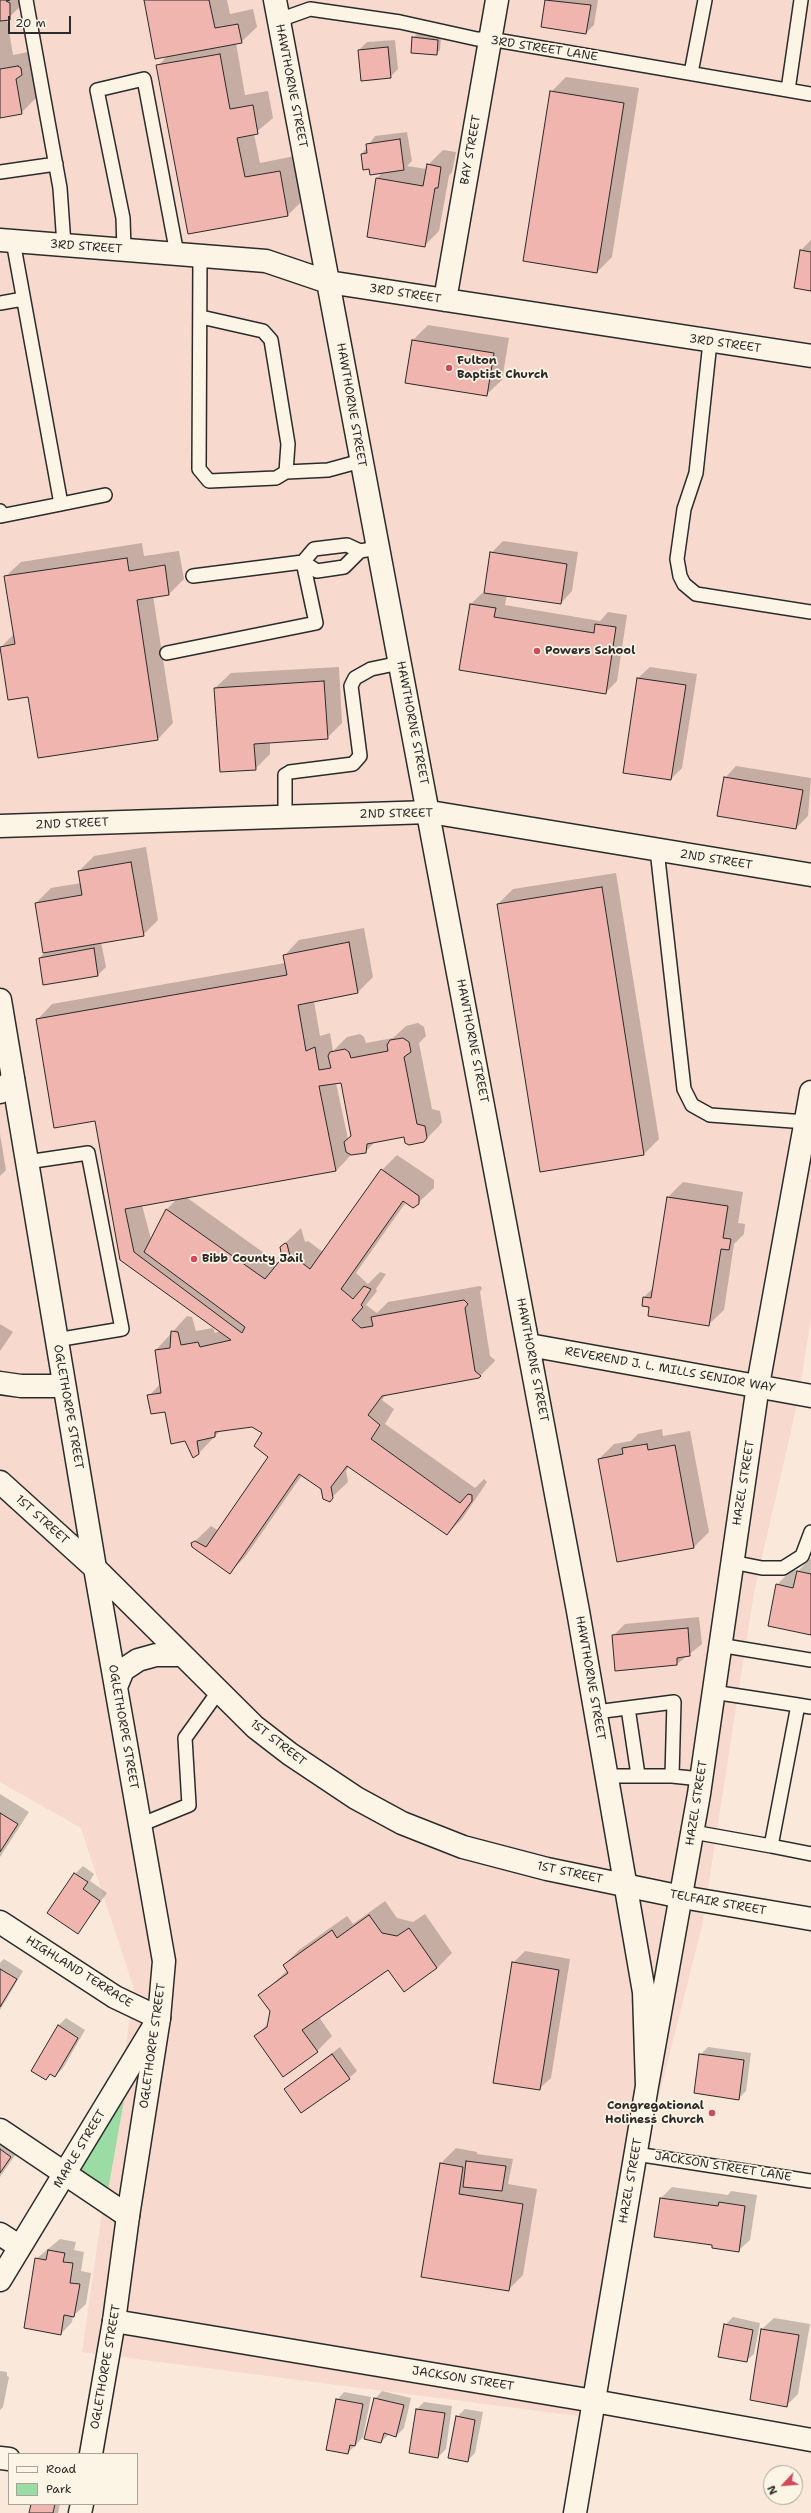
<!DOCTYPE html>
<style>
body{margin:0}
#map{position:relative;width:811px;height:2513px;overflow:hidden;background:#fae8da;font-family:"Shantell Sans",sans-serif}
canvas{display:block}
.legend{position:absolute;left:8px;top:2453px;width:130px;height:52px;box-sizing:border-box;background:#fcf5e5;border:1px solid #a8a49b;margin:0;padding:5px 7px;list-style:none;font-size:12px;color:#2b2b2b}
.legend li{display:flex;align-items:center;gap:8px;height:20px}
.legend b{width:20px;border:1px solid #a8a49b}
.north{position:absolute;left:763px;top:2465px;width:40px;height:40px;box-sizing:border-box;background:#fcf5e5;border:1px solid #a8a49b;border-radius:50%;rotate:244deg;font-size:11px;font-weight:700;line-height:16px;text-align:center;color:#2b2b2b}
.north::after{content:'';display:block;margin:auto;width:14px;height:18px;background:#d1495b;clip-path:polygon(50% 0,100% 100%,50% 72%,0 100%)}
.scale{position:absolute;left:8px;top:16px;width:63px;height:18px;box-sizing:border-box;border:2px solid #2b2b2b;border-top:0;padding-left:5px;font-size:12px;line-height:14px;white-space:nowrap;color:#2b2b2b;-webkit-text-stroke:3px #fcf5e5;paint-order:stroke}
</style>
<div id="map">
<canvas width="811" height="2513"></canvas>
<ul class="legend">
<li><b style="height:5px;background:#fcf5e5"></b>Road</li>
<li><b style="height:11px;background:#9bdba4"></b>Park</li>
</ul>
<div class="north">N</div>
<div class="scale">20 m</div>
</div>
<script>
const ctx = document.querySelector('canvas').getContext('2d');
ctx.lineJoin = 'round';
function paint(path, color) { ctx.fillStyle = color; ctx.fill(path, 'evenodd'); }
const shape = rows => new Path2D(rows.map(r => 'M' + r).join(''));
function trace(path, color, width, dash) { ctx.strokeStyle = color; ctx.lineWidth = width; ctx.lineCap = dash ? 'butt' : 'round'; ctx.setLineDash(dash || []); ctx.stroke(path); }
function label(font, color, halo, rows, align = 'center') {
  ctx.font = font + ' "Shantell Sans",sans-serif'; ctx.lineWidth = 3.5; ctx.setLineDash([]); ctx.textBaseline = 'middle'; ctx.strokeStyle = halo; ctx.fillStyle = color; for (const [text, x, y, turn = 0] of rows) {
    ctx.save(); ctx.translate(x, y); ctx.rotate((+turn || 0) * Math.PI / 180); ctx.textAlign = isNaN(turn) ? turn : align; if (halo) ctx.strokeText(text, 0, 0); ctx.fillText(text, 0, 0); ctx.restore();
  }
}
const built = shape([
 [0,0,811,0,811,1318,798,1400,754,1592,702,1926,578,2416,82,2352,134,1989,81,1828,0,1782]
]);
const green = shape([
 [127,2083,107,2196,71,2172]
]);
const shadow = shape([
 [0,0,24,0,24,3,7,19,13,55,33,51,36,59,31,65,36,98,21,113,0,117],
 [145,0,227,0,230,14,253,9,257,27,241,42,236,43,245,95,268,91,273,118,254,134,260,163,295,156,303,200,288,215,189,233,158,66,167,56],
 [546,0,598,0,594,25,586,33,542,26],
 [417,34,441,37,440,50,436,54,413,38],
 [395,40,398,69,390,77,359,50,367,42],
 [566,77,639,88,612,257,597,272,551,92],
 [407,132,412,161,407,166,427,169,428,165,443,150,456,152,452,172,449,176,439,231,424,246,377,178,383,172,370,168,362,154,375,136],
 [811,240,811,290,801,250],
 [428,325,509,338,502,380,486,395,413,340],
 [503,541,578,552,572,591,561,603,507,595,505,605,600,621,608,612,627,615,617,681,605,693,471,604,482,593,485,593,491,553],
 [142,543,144,556,179,551,184,579,169,594,153,596,173,723,158,739,39,757,29,696,1,647,14,634,5,577,21,562],
 [339,667,342,723,327,738,270,742,270,754,255,769,215,688,231,673],
 [650,667,697,674,682,768,671,779,638,678],
 [736,766,811,778,808,816,796,828,725,778],
 [146,847,158,920,143,935,101,942,106,967,98,975,44,984,40,958,46,951,36,903,51,888,81,883,79,871,94,856],
 [616,873,659,1139,644,1154,541,1171,498,904,513,889],
 [364,928,373,977,358,992,314,1001,320,1036,330,1033,333,1051,347,1037,360,1034,364,1037,366,1043,393,1038,406,1026,418,1023,424,1027,426,1036,419,1043,432,1109,440,1111,442,1122,439,1126,424,1141,404,1136,375,1142,365,1152,351,1155,336,1171,186,1197,278,1263,283,1258,281,1247,301,1228,305,1242,308,1241,323,1252,382,1170,397,1155,434,1180,434,1188,418,1203,406,1202,356,1273,368,1284,380,1272,386,1274,376,1289,377,1291,366,1305,377,1313,388,1302,480,1286,482,1288,480,1292,490,1356,495,1360,494,1362,479,1377,386,1394,382,1400,394,1409,385,1424,475,1488,484,1479,487,1482,462,1519,447,1534,349,1466,346,1471,348,1482,329,1500,322,1488,302,1475,245,1557,230,1572,192,1544,211,1526,219,1531,270,1457,263,1433,253,1426,220,1431,199,1453,186,1440,166,1410,149,1396,161,1383,156,1350,187,1316,192,1317,196,1331,213,1328,215,1333,221,1331,121,1260,96,1119,37,1020,52,1004,285,963,284,956,299,940],
 [342,1082,352,1135,348,1139,336,1083],
 [177,1199,167,1209,151,1239,142,1205],
 [0,1134,6,1170,0,1176],
 [683,1182,743,1192,738,1223,745,1224,744,1234,734,1244,724,1310,708,1325,651,1306,644,1297,653,1288,668,1197],
 [0,1324,13,1332,0,1351],
 [662,1429,663,1436,690,1431,709,1532,694,1547,618,1561,599,1459,614,1444,631,1441,638,1434],
 [811,1558,811,1634,777,1585,792,1569,798,1571],
 [699,1617,702,1644,677,1664,613,1636,625,1624],
 [0,1794,29,1812,0,1857],
 [83,1866,94,1874,90,1881,107,1893,78,1933,75,1874],
 [385,1901,397,1918,413,1922,425,1914,452,1953,437,1968,404,1991,388,1968,319,2017,332,2036,317,2051,283,2075,255,2036,269,2023,271,2011,260,1995,288,1970,284,1965,299,1950,347,1916,353,1924],
 [525,1951,570,1959,551,2078,539,2089,513,1963],
 [4,1959,23,1971,0,2010,0,1963],
 [66,2018,85,2030,63,2068,55,2076,51,2073,46,2078,32,2070,59,2025],
 [340,2047,357,2071,349,2078,285,2089],
 [708,2047,751,2053,746,2091,738,2099,700,2055],
 [0,2130,22,2145,0,2177],
 [456,2148,477,2152,477,2154,513,2159,508,2184,537,2189,523,2275,508,2290,441,2163],
 [672,2187,728,2195,731,2191,757,2195,750,2240,738,2251,713,2244,661,2198],
 [60,2239,76,2242,74,2250,84,2252,81,2271,91,2273,86,2304,73,2316,72,2322,61,2334,36,2259],
 [733,2317,760,2323,754,2354,746,2361,725,2325],
 [774,2318,810,2324,798,2394,786,2406,762,2329],
 [0,2371,7,2372,7,2376,9,2377,3,2407,0,2410],
 [382,2391,411,2398,404,2428,396,2436,389,2434,381,2442,375,2399],
 [344,2392,371,2397,363,2437,348,2453,337,2400],
 [424,2402,452,2406,446,2449,438,2457,417,2409],
 [465,2409,483,2412,475,2453,467,2461,457,2417],
 [32,2504,60,2504,58,2513,30,2513]
]);
const building = shape([
 [0,0,10,0,6,1,10,3,10,20,0,21,0,0],
 [144,0,209,0,215,28,238,24,242,43,155,59,144,0],
 [545,0,591,5,586,34,541,27,545,0],
 [412,37,438,40,437,55,411,53,412,37],
 [388,47,391,78,361,81,358,50,388,47],
 [220,54,230,109,253,105,258,134,237,138,245,177,280,171,288,216,188,234,156,65,220,54],
 [18,66,21,68,22,75,16,79,22,114,0,118,0,69,18,66],
 [550,91,624,103,597,273,523,261,550,91],
 [400,139,404,170,370,175,369,169,363,170,361,154,367,153,366,144,400,139],
 [427,164,441,167,438,188,435,188,425,247,367,237,376,178,423,186,427,164],
 [800,250,811,252,811,291,794,288,800,250],
 [412,340,494,353,487,396,405,383,412,340],
 [490,552,567,564,561,604,484,593,490,552],
 [127,558,129,571,165,565,169,595,137,600,158,740,38,758,28,697,8,700,0,647,15,644,4,576,127,558],
 [470,604,496,608,494,617,594,633,595,624,616,627,606,694,459,670,470,604],
 [637,678,686,685,671,780,623,773,637,678],
 [324,681,328,739,254,744,256,770,220,772,214,688,324,681],
 [724,777,803,790,796,829,717,816,724,777],
 [131,862,144,936,43,953,35,903,82,895,78,871,131,862],
 [602,887,644,1155,540,1172,497,904,602,887],
 [349,942,358,993,298,1005,306,1051,315,1047,319,1070,331,1068,328,1056,330,1052,345,1049,349,1052,351,1058,388,1051,387,1045,390,1040,403,1038,409,1042,411,1052,404,1057,417,1124,425,1126,427,1138,424,1142,409,1145,405,1143,404,1137,367,1144,366,1153,351,1155,346,1152,344,1142,351,1136,341,1083,319,1086,336,1171,125,1209,134,1252,242,1333,245,1327,144,1252,166,1209,265,1279,282,1258,280,1247,285,1243,287,1244,290,1256,293,1256,310,1269,381,1169,419,1196,419,1204,413,1208,403,1201,341,1289,353,1299,364,1286,371,1289,361,1305,363,1307,352,1320,361,1328,373,1326,371,1317,464,1300,468,1304,465,1308,475,1371,481,1376,479,1378,382,1396,368,1415,380,1425,371,1439,460,1503,468,1494,472,1495,472,1501,447,1535,347,1466,331,1487,333,1498,330,1502,323,1499,321,1489,299,1474,230,1574,192,1547,191,1543,195,1541,206,1547,268,1457,254,1446,262,1433,252,1427,215,1432,215,1437,197,1441,199,1454,193,1458,185,1441,171,1444,165,1412,151,1414,147,1395,161,1393,155,1350,170,1348,171,1331,178,1332,181,1345,198,1342,200,1347,231,1340,120,1260,95,1121,54,1128,36,1019,287,975,283,955,349,942],
 [94,948,98,976,43,985,39,958,94,948],
 [667,1197,728,1206,723,1238,731,1239,729,1250,721,1249,709,1326,648,1316,649,1307,642,1306,643,1297,651,1298,667,1197],
 [647,1444,648,1450,675,1445,694,1548,617,1562,598,1459,623,1454,622,1448,647,1444],
 [797,1571,811,1574,811,1635,768,1626,776,1584,793,1588,797,1571],
 [688,1628,690,1656,677,1658,677,1665,615,1671,612,1635,688,1628],
 [0,1813,18,1824,0,1852,0,1813],
 [74,1873,88,1882,83,1889,100,1901,78,1934,47,1913,74,1873],
 [369,1915,382,1933,397,1936,409,1928,437,1968,404,1992,388,1970,302,2030,318,2052,283,2077,254,2036,267,2027,270,2011,258,1995,288,1973,283,1965,332,1930,337,1938,369,1915],
 [512,1962,559,1970,540,2090,493,2083,512,1962],
 [0,1969,17,1979,0,2007,0,1969],
 [58,2025,78,2038,55,2077,50,2074,46,2080,31,2071,58,2025],
 [332,2054,350,2079,301,2113,284,2089,332,2054],
 [699,2054,744,2060,739,2100,694,2093,699,2054],
 [0,2149,11,2157,0,2173,0,2149],
 [466,2161,506,2166,502,2191,463,2187,466,2161],
 [440,2163,463,2167,459,2194,523,2204,509,2291,421,2277,440,2163],
 [660,2198,718,2206,719,2202,745,2206,739,2252,712,2248,712,2245,654,2237,660,2198],
 [48,2250,65,2253,63,2262,73,2263,70,2283,80,2284,74,2317,64,2315,61,2335,24,2328,35,2258,46,2260,48,2250],
 [724,2324,753,2330,747,2362,718,2357,724,2324],
 [761,2329,799,2335,787,2407,750,2400,761,2329],
 [374,2398,404,2405,396,2437,384,2433,381,2443,364,2439,374,2398],
 [336,2399,363,2404,355,2446,350,2445,348,2454,326,2450,336,2399],
 [416,2409,445,2413,438,2458,409,2453,416,2409],
 [456,2416,475,2420,468,2462,448,2458,456,2416],
 [31,2504,55,2504,53,2513,29,2513,31,2504]
]);
const service = shape([
 [26,0,60,188,64,245],
 [279,20,310,9,400,22,477,39,490,39,811,94],
 [691,73,705,0],
 [788,90,801,0],
 [0,172,56,164],
 [124,250,123,218,97,90,144,79,177,254],
 [200,256,199,469,209,481,276,478,286,472,288,444,271,340,263,331,201,317],
 [0,303,23,299],
 [710,342,696,473,684,509,677,559,680,576,684,584,696,594,811,612],
 [286,472,328,470,361,461],
 [61,504,105,495],
 [0,511,1,516,61,504,13,241],
 [303,562,314,549,347,545,360,551],
 [193,576,303,562,317,571,344,567,360,551,378,548],
 [167,653,316,623,303,562],
 [285,817,285,775,290,772,353,764,360,756,351,686,355,678,371,669,400,663],
 [657,850,684,1089,692,1105,710,1115,806,1122],
 [27,1162,88,1153,122,1329,56,1340],
 [732,1562,762,1568,783,1568,802,1556,811,1532],
 [719,1645,811,1660],
 [798,1705,811,1707],
 [628,1708,638,1775],
 [596,1712,674,1702,672,1776,607,1776],
 [672,1776,701,1779],
 [140,1825,189,1805,185,1738,218,1692],
 [693,1832,771,1846,798,1705,713,1692],
 [771,1846,811,1854],
 [636,2154,811,2181]
]);
const minor = shape([
 [275,0,578,1611,644,1992,647,2086],
 [0,240,266,261,328,282,811,356],
 [445,300,497,0],
 [0,1092,13,1079],
 [529,1345,811,1396],
 [0,1922,115,1997,159,2018,0,2280],
 [0,2130,128,2216],
 [0,2234,20,2247],
 [114,2321,594,2401,811,2440],
 [0,2458,9,2459],
 [575,2513,647,2086,699,1794,758,1385,811,1092]
]);
const tertiary = shape([
 [0,826,430,812,811,875],
 [0,1000,95,1568,164,1961,159,2018,128,2216,114,2321,91,2454],
 [0,1383,21,1386,64,1386],
 [0,1482,95,1568,255,1727,290,1754,356,1798,402,1823,463,1847,547,1869,682,1897,811,1919],
 [116,1687,123,1670,138,1660,156,1655,181,1655],
 [80,2513,82,2504]
]);
const markers = [
 [449,368,4,"#d1495b"],
 [537,651,4,"#d1495b"],
 [194,1259,4,"#d1495b"],
 [712,2113,4,"#d1495b"]
];
const streetNames = [
 ["3RD STREET LANE",544,49,9],
 ["HAWTHORNE STREET",291,86,79],
 ["BAY STREET",471,150,-80],
 ["3RD STREET",86,247,4],
 ["3RD STREET",405,294,9],
 ["3RD STREET",725,344,8],
 ["HAWTHORNE STREET",351,405,80],
 ["HAWTHORNE STREET",412,723,79],
 ["2ND STREET",396,814,-1],
 ["2ND STREET",72,824,-2],
 ["2ND STREET",716,860,9],
 ["HAWTHORNE STREET",472,1041,79],
 ["HAWTHORNE STREET",532,1360,79],
 ["REVEREND J. L. MILLS SENIOR WAY",670,1370,10],
 ["OGLETHORPE STREET",68,1407,80],
 ["HAZEL STREET",744,1483,-81],
 ["1ST STREET",42,1520,42],
 ["HAWTHORNE STREET",590,1678,80],
 ["OGLETHORPE STREET",123,1727,80],
 ["1ST STREET",278,1743,38],
 ["HAZEL STREET",697,1803,-81],
 ["1ST STREET",570,1873,12],
 ["TELFAIR STREET",718,1903,10],
 ["HIGHLAND TERRACE",79,1972,32],
 ["OGLETHORPE STREET",153,2046,-82],
 ["MAPLE STREET",80,2149,-59],
 ["JACKSON STREET LANE",723,2167,9],
 ["HAZEL STREET",631,2181,-80],
 ["OGLETHORPE STREET",106,2367,-80],
 ["JACKSON STREET",463,2379,9]
];
const poiNames = [
 ["Fulton",457,361],
 ["Baptist Church",457,375],
 ["Powers School",545,651],
 ["Bibb County Jail",202,1259],
 ["Congregational",704,2106,"right"],
 ["Holiness Church",704,2120,"right"]
];
paint(built, '#f7d9cd');
paint(green, '#9bdba4');
paint(shadow, '#0003');
paint(building, '#f0b5ae');
trace(building, '#2b2b2b', 1);
trace(service, '#2b2b2b', 16);
trace(minor, '#2b2b2b', 25);
trace(tertiary, '#2b2b2b', 25);
trace(service, '#fcf5e5', 13);
trace(minor, '#fcf5e5', 22);
trace(tertiary, '#fcf5e5', 22);
for (const [x, y, r, color] of markers) { const dot = new Path2D(); dot.arc(x, y, r, 0, 2 * Math.PI); ctx.fillStyle = color; ctx.fill(dot); trace(dot, '#fcf5e5', 1.5); }
label('12px', '#2b2b2b', '#fcf5e5', streetNames);
label('bold 12px', '#2b2b2b', '#fcf5e5', poiNames, 'left');
</script>
